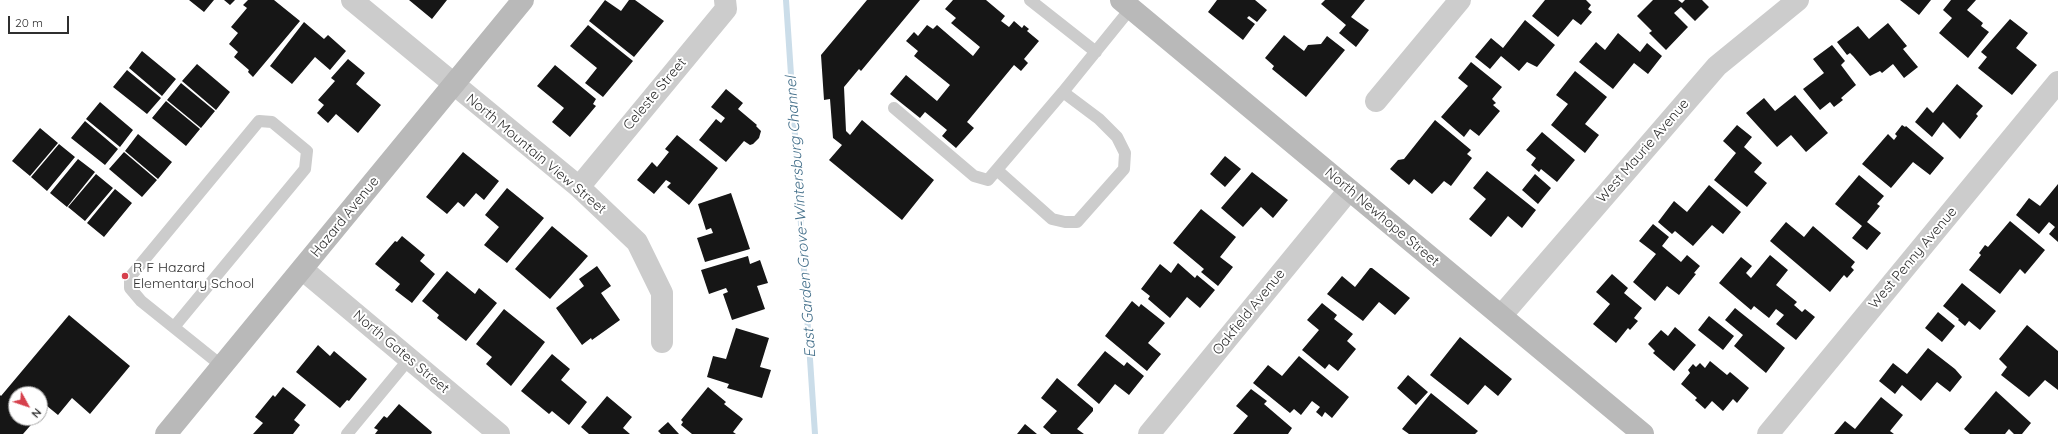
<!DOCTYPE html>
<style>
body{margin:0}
#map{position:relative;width:2058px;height:434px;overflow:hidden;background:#fff;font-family:Quicksand,sans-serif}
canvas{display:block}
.north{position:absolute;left:8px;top:386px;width:40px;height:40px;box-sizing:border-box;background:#fff;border:1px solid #acacac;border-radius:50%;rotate:130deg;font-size:11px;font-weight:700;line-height:16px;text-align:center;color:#2f2f2f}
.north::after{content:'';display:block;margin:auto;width:14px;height:18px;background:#d6404c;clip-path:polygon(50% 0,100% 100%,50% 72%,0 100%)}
.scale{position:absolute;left:8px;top:16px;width:61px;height:18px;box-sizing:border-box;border:2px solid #2f2f2f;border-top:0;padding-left:5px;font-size:12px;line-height:14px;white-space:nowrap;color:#2f2f2f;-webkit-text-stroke:3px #fff;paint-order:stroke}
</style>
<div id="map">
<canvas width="2058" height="434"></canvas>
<div class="north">N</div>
<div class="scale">20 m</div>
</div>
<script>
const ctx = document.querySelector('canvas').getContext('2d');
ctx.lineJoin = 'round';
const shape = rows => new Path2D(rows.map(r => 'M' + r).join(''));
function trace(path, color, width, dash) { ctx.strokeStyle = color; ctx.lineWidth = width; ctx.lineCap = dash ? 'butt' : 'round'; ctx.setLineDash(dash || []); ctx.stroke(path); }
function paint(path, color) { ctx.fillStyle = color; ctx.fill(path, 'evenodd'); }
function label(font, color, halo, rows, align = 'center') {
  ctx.font = font + ' Quicksand,sans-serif'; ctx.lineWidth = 4; ctx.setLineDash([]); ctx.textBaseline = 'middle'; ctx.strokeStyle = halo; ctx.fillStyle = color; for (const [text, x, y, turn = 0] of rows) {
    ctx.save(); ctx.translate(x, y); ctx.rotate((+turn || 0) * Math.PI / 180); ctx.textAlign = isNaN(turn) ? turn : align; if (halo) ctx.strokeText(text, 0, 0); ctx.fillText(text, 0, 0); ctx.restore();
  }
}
const stream = shape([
 [786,0,815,434]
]);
const building = shape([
 [189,0,214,0,204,12],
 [224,0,235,0,230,5],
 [248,0,274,0,300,21,253,77,248,72,249,70,234,57,238,52,229,44,238,33,231,27,247,8,243,5],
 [409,0,447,0,432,19],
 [605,0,621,11,629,0,635,0,664,21,634,57,589,21],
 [867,0,920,0,861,71,859,69,844,87,846,131,850,135,862,120,934,180,902,220,829,160,842,145,833,138,830,99,824,100,821,55],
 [953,0,986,0,1005,16,1001,21,1009,27,1014,21,1022,28,1024,25,1029,29,1027,31,1039,41,1024,59,1028,63,1021,71,1014,65,967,122,974,128,956,148,942,136,947,130,925,112,920,118,890,94,906,75,937,101,950,85,914,56,918,51,906,41,914,32,918,36,927,25,933,29,937,25,973,56,980,47,951,23,956,18,945,9],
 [1217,0,1255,0,1267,10,1257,22,1249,16,1247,18,1255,24,1243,40,1208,12],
 [1325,0,1365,0,1351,17,1369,30,1356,47,1339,33,1346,25,1321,4],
 [1545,0,1586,0,1591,5,1588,9,1592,12,1581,25,1573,19,1558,37,1532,16],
 [1653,0,1678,0,1682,3,1685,0,1702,0,1709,7,1695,21,1681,7,1674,13,1688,27,1666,50,1649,33,1652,31,1637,16],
 [1900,0,1931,0,1919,15],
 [1951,0,1976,0,1967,10,1983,23,1981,26,1989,32,1968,58,1939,33,1952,18,1943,10],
 [2010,19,2028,33,2016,48,2037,65,2012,95,1978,68,1987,57,1981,52],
 [1525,20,1555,45,1537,67,1527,62,1519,71,1501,56,1490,69,1475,57,1491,38,1503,48],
 [304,22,324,39,328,35,346,51,330,70,315,57,292,84,270,66],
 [1888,23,1907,46,1903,49,1918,67,1904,78,1893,64,1882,73,1880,71,1870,76,1853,56,1850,53,1847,55,1837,42,1858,26,1869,39],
 [588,25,633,61,603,97,585,83,597,68,570,46],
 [1618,33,1640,52,1647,43,1662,56,1648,74,1634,63,1613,89,1579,62,1596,42,1605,50],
 [1284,35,1304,51,1308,45,1321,44,1327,36,1345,50,1306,97,1272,69,1274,66,1265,58],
 [1832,45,1845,61,1841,65,1856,85,1841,98,1843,100,1834,107,1830,102,1820,110,1803,89,1824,73,1813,59],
 [142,51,176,79,162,96,129,68],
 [348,59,365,73,356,84,381,105,358,133,336,114,328,123,317,113,324,105,318,100,335,81,331,78],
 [1471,62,1502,87,1492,99,1496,103,1493,105,1500,111,1479,136,1470,129,1464,137,1441,117,1468,86,1458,78],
 [197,64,230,92,216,110,182,81],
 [555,65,596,99,593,104,596,106,570,137,552,122,564,108,537,86],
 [127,70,161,98,147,114,113,87],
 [1575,71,1607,97,1585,124,1599,135,1585,153,1551,125,1568,104,1556,95],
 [181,83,215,111,201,128,167,100],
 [1957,84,1983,106,1976,114,1978,116,1960,139,1943,122,1932,137,1915,122,1927,107,1933,113],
 [726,89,743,103,738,109,757,125,756,126,761,131,759,138,753,144,750,145,744,141,726,162,699,140,716,119,721,123,725,118,711,107],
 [1795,95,1828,133,1806,152,1791,135,1777,147,1746,113,1764,98,1775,111],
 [166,101,200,129,186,146,152,118],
 [100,102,133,130,120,147,86,119],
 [1435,120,1471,150,1467,154,1472,158,1451,186,1444,181,1432,194,1414,179,1409,185,1390,169,1398,160,1404,159],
 [85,121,118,149,105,165,71,138],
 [1737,125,1752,137,1744,147,1762,163,1754,172,1767,183,1747,207,1714,180,1736,153,1723,141],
 [1902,125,1905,127,1906,126,1944,158,1930,175,1913,162,1891,188,1862,164,1888,134,1894,140,1897,136,1895,134],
 [40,128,58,143,30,176,12,161],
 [1542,132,1575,160,1557,182,1541,169,1539,172,1531,165,1536,158,1526,150],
 [138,134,172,162,158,179,125,151],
 [677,135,718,168,689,205,667,187,671,183,666,180,654,194,637,180,652,162,657,167,669,152,665,149],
 [59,144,75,157,47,191,31,177],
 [124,152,157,180,142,197,109,169],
 [463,152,499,181,484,200,476,193,464,207,458,202,447,214,426,197],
 [1225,156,1241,169,1225,187,1210,174],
 [78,159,95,172,67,207,50,193],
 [1487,171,1536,210,1522,228,1508,216,1491,237,1469,219,1486,199,1473,188],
 [1252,172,1288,200,1273,218,1261,207,1243,227,1221,208],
 [96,174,113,188,85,221,68,207],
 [1535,174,1551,188,1538,204,1522,190],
 [1859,175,1884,196,1877,204,1880,206,1867,222,1881,233,1867,250,1852,238,1862,226,1835,204],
 [2058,184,2058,242,2049,234,2055,227,2049,222,2039,234,2016,215,2029,198,2040,206],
 [1709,185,1741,212,1723,234,1712,225,1693,246,1675,231,1672,234,1658,222,1674,201,1687,212],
 [507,188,544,218,507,263,484,245,499,227,485,215],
 [115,189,132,203,104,237,87,223],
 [731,193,750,249,705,262,697,238,713,233,711,228,706,230,698,204],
 [1201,209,1236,237,1220,257,1233,267,1218,286,1201,272,1204,269,1173,243],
 [2010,221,2045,250,2025,274,2020,269,2000,294,1969,270,1981,255,1979,253,1985,245,1988,247],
 [1786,222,1804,237,1813,226,1855,262,1851,267,1854,270,1847,278,1844,275,1830,292,1770,241],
 [1653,224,1669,237,1662,246,1681,262,1687,255,1700,266,1694,273,1696,274,1679,295,1667,286,1655,301,1633,282,1656,254,1639,241],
 [552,226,588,256,550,299,515,269],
 [402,236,425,255,420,261,435,274,412,303,395,290,400,284,375,264,395,241,397,242],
 [1770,255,1788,270,1776,285,1797,302,1794,305,1802,312,1805,309,1815,317,1796,340,1776,324,1784,315,1776,309,1769,318,1754,306,1751,310,1719,283,1741,257,1752,266,1746,273,1751,278],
 [748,256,750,264,760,260,768,283,757,286,765,309,732,320,723,294,728,292,726,288,709,294,701,270],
 [1178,263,1195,278,1197,275,1215,290,1200,308,1187,297,1170,318,1148,299,1150,296,1141,289,1160,264,1171,273],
 [597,266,611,286,601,293,620,320,592,340,591,338,582,345,556,308,584,286,579,279],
 [1370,268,1372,268,1410,298,1395,315,1379,302,1363,321,1327,294,1342,276,1355,287],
 [447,271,475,294,479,288,497,303,466,341,437,318,439,315,422,301],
 [1612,274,1628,288,1624,293,1642,308,1634,318,1638,321,1630,330,1628,328,1616,343,1593,324,1610,304,1596,292],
 [1962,283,1996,311,1980,330,1969,321,1965,326,1958,320,1959,319,1943,306],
 [1132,301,1139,307,1141,304,1165,323,1148,343,1161,354,1147,371,1105,336],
 [1322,303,1337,315,1334,319,1353,334,1347,341,1356,349,1338,371,1329,364,1325,369,1302,350,1319,330,1307,320],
 [1735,308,1785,348,1766,373,1734,346,1743,335,1725,320],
 [504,309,545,342,511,386,486,364,492,357,476,344],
 [1938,312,1955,326,1942,342,1925,328],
 [69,315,130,366,90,414,72,398,58,415,47,406,40,414,40,394,16,394,16,418,37,418,23,434,0,434,0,395,1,396],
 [1709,316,1734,336,1723,350,1698,330],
 [2027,325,2058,351,2058,390,2045,380,2029,397,2001,375,2007,367,1999,359],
 [1675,327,1696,345,1674,371,1653,353,1655,351,1648,344,1661,330,1668,336],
 [736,328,769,338,760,367,771,370,762,398,727,388,729,384,707,377,713,356,726,359],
 [1460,337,1512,379,1498,396,1485,385,1468,405,1430,375],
 [318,345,330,356,334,351,367,379,349,401,347,400,340,408,296,372],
 [1928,348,1955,369,1962,377,1950,392,1937,382,1921,401,1902,385,1895,394,1879,381,1893,363,1907,374],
 [1105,351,1124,366,1127,362,1144,376,1129,395,1115,384,1099,404,1077,385],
 [552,354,570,369,561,380,587,402,569,425,552,411,549,414,521,391],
 [1299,356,1349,397,1332,418,1325,412,1322,417,1316,412,1320,407,1312,401,1301,415,1294,409,1290,413,1253,383,1268,365,1282,376],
 [1710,361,1727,375,1730,372,1749,388,1737,403,1733,399,1723,411,1712,401,1705,409,1695,400,1697,398,1681,384,1690,373,1688,370,1693,364,1696,367,1700,363,1705,368],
 [1408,375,1428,392,1416,405,1397,388],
 [1057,378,1093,408,1093,411,1077,429,1084,434,1051,434,1043,427,1057,411,1041,398],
 [283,387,306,405,294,420,300,425,293,434,253,434,263,423,255,417,273,395,275,397],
 [708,387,726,402,724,404,743,419,733,432,736,434,692,434,681,425,683,422,681,420],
 [1251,389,1267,401,1264,404,1292,428,1288,434,1233,434,1248,416,1236,406],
 [1996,391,2031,423,2022,434,2014,434,2009,429,2005,434,1970,434,1964,429],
 [1431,393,1478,431,1475,434,1409,434,1402,429],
 [607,396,632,417,623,428,630,434,589,434,581,427],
 [1881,397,1903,415,1890,431,1894,434,1834,434,1845,421,1855,429],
 [399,404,432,432,431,434,375,434,378,430,374,428,384,416,387,418],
 [668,422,679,434,661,434,658,431],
 [1025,424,1037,434,1017,434]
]);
const lane = shape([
 [1030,0,1096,52],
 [894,108,974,176,988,180,1063,92,1131,8],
 [997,170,1052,219,1065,222,1077,222,1124,169,1125,153,1117,137,1099,119,1063,92],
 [174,327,305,169,307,151,272,122,259,121,130,277,130,288,141,301,222,366],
 [347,434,409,359]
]);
const street = shape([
 [352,0,579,187,637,242,662,293,662,342],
 [1376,101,1460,0],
 [579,187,726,9,725,0],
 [302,269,499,434],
 [1501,316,1717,66,1798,0],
 [1149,434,1349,190],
 [1768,434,2058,82]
]);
const secondary = shape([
 [1121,0,1643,434],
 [166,434,523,0]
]);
const markers = [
 [125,276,4,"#d6404c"]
];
const streetNames = [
 ["Celeste Street",655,94,-50],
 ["West Maurie Avenue",1643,151,-49],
 ["North Mountain View Street",536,154,40],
 ["Hazard Avenue",345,217,-51],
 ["North Newhope Street",1382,217,40],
 ["West Penny Avenue",1913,258,-50],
 ["Oakfield Avenue",1249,312,-51],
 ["North Gates Street",401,352,40]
];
const poiNames = [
 ["R F Hazard",133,268],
 ["Elementary School",133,284]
];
const waterNames = [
 ["East Garden Grove-Wintersburg Channel",801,217,-94]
];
trace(stream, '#cbdde9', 6);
paint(building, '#161616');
trace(lane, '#ccc', 12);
trace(street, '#ccc', 22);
trace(secondary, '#b9b9b9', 22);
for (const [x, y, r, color] of markers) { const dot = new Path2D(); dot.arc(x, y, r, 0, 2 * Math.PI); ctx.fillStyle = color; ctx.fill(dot); trace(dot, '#fff', 1.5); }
label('14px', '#2f2f2f', '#fff', streetNames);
label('14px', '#2f2f2f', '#fff', poiNames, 'left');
label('italic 15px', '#436f8a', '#fff', waterNames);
</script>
